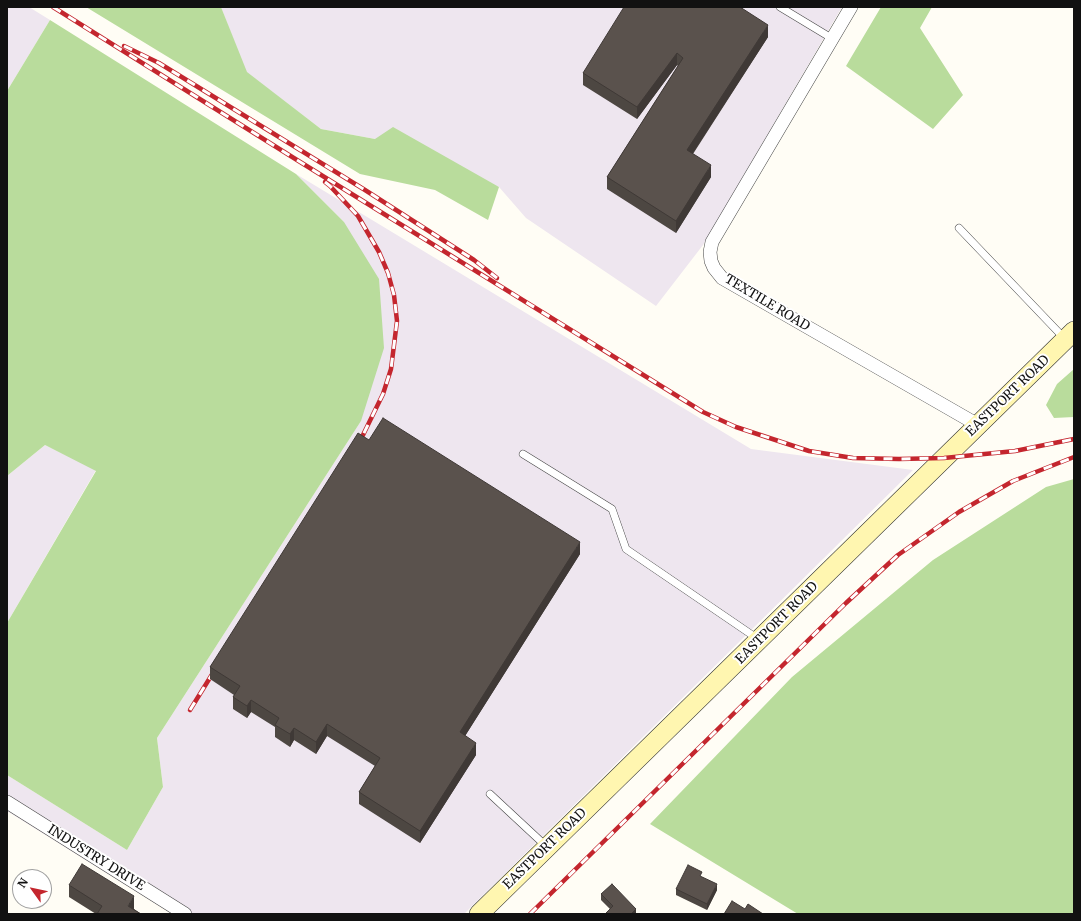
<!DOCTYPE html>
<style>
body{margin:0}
#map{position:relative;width:1081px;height:921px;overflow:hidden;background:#fffdf5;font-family:Merriweather,serif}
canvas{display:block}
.frame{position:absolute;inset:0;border:8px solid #111;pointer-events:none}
.north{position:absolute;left:12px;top:869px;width:40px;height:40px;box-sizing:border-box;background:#fff;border:1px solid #a0a0a0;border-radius:50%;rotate:303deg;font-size:11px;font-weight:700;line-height:16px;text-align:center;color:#111}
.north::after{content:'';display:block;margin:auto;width:14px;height:18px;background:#c4262e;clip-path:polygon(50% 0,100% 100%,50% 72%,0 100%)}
</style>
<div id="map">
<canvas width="1081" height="921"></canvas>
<div class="frame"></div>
<div class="north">N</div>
</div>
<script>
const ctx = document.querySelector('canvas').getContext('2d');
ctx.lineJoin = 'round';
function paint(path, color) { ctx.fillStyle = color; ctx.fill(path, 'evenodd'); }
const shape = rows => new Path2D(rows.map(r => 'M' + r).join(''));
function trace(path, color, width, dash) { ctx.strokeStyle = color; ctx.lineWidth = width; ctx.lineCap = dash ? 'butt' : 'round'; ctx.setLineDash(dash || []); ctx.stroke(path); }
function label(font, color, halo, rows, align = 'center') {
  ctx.font = font + ' Merriweather,serif'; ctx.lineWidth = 4; ctx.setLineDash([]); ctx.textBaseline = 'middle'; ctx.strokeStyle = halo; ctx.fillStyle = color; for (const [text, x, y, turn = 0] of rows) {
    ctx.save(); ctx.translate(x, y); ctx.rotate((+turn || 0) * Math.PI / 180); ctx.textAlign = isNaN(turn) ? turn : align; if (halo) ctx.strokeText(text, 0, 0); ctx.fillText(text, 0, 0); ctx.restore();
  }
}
const industrial = shape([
 [7,7,29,7,50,20,7,91],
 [221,7,842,7,703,245,656,306,526,218,499,187,375,139,321,129,246,72],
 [296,174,751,449,913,470,464,914,172,914,7,811,7,775,127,850,163,787,157,738,361,421,344,222],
 [45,445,96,470,7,623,7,476]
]);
const forest = shape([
 [86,7,221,7,247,72,321,129,375,139,393,127,499,187,488,220,435,190,360,174],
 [881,7,932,7,920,28,963,95,933,129,846,66],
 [50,20,296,174,344,222,379,279,384,348,361,421,157,738,163,787,127,850,7,775,7,623,96,471,45,445,7,476,7,91],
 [1074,369,1074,417,1054,418,1046,405,1057,384],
 [1074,479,1074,914,798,914,650,824,792,677,933,560,1046,487]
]);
const lane = shape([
 [780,7,833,39],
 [959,228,1065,339],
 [523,454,612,509,626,549,758,639],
 [490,794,547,847]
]);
const street = shape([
 [851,7,712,242,710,252,711,261,714,268,722,278,978,425],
 [7,802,185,914]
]);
const secondary = shape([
 [479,914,1074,331]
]);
const rail = shape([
 [53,7,297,160,703,412,736,427,809,451,853,458,899,459,944,458,1015,451,1074,439],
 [124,46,159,63,365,190,474,260,497,278],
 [325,182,330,186,358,216,379,252,388,273,394,295,397,321,391,369,383,394,363,435,357,444],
 [190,710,216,668],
 [530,914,846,603,898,555,959,512,1013,481,1074,457]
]);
const wall = shape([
 [743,7,742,9,768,37,693,154,711,177,676,233,607,189,607,177,678,66,677,65,637,119,583,85,583,73],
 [369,440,580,554,465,736,476,755,420,843,359,804,359,792,375,766,327,736,316,754,294,740,290,747,275,737,275,727,251,712,247,718,233,709,233,697,234,695,210,679,210,667],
 [702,877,717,890,707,910,676,895,676,889],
 [69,885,134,908,134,909,141,914,96,914,69,897],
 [601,894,636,914,610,909,601,900]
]);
const shadedWall = shape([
 [768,25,768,37,687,162,687,150],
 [677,53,677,65,637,119,637,107],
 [711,165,711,177,676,233,676,221],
 [580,542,580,554,460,744,460,732],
 [251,700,251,712,247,718,247,706],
 [327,724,327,736,316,754,316,742],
 [294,728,294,740,290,747,290,734],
 [476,743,476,755,420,843,420,831],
 [717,884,717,890,707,910,707,904],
 [134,896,134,908,131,914,128,906],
 [636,909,636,914,631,914]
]);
const building = shape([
 [624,7,740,7,768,25,687,150,711,165,676,221,607,177,683,58,677,53,637,107,583,73,624,7],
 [383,418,580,542,460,732,476,743,420,831,359,792,380,758,327,724,316,742,294,728,290,734,275,725,279,718,251,700,247,706,233,697,240,686,210,667,358,433,369,440,383,418],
 [82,864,134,896,128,906,141,914,97,914,102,906,69,885,82,864],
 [688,865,702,872,700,876,717,884,707,904,676,889,688,865],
 [612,884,636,909,631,914,605,914,613,906,601,894,612,884],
 [732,901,745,909,748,904,763,914,724,914,732,901]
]);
const streetNames = [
 ["TEXTILE ROAD",767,303,31],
 ["EASTPORT ROAD",1008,396,-44],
 ["EASTPORT ROAD",777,623,-45],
 ["EASTPORT ROAD",545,849,-44],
 ["INDUSTRY DRIVE",96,858,32]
];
paint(industrial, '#eee6ef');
paint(forest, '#b9dc9c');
trace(lane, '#444', 8);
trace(street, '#444', 14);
trace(secondary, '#333', 20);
trace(lane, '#fff', 7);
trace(street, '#fff', 13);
trace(secondary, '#fff6b0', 19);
trace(rail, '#c4262e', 4.5);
trace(rail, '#fff', 3, [9]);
paint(wall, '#4d4742');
paint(shadedWall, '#3f3936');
paint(building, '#5a524d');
trace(building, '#3f3936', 1);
label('13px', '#111', '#fff', streetNames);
</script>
